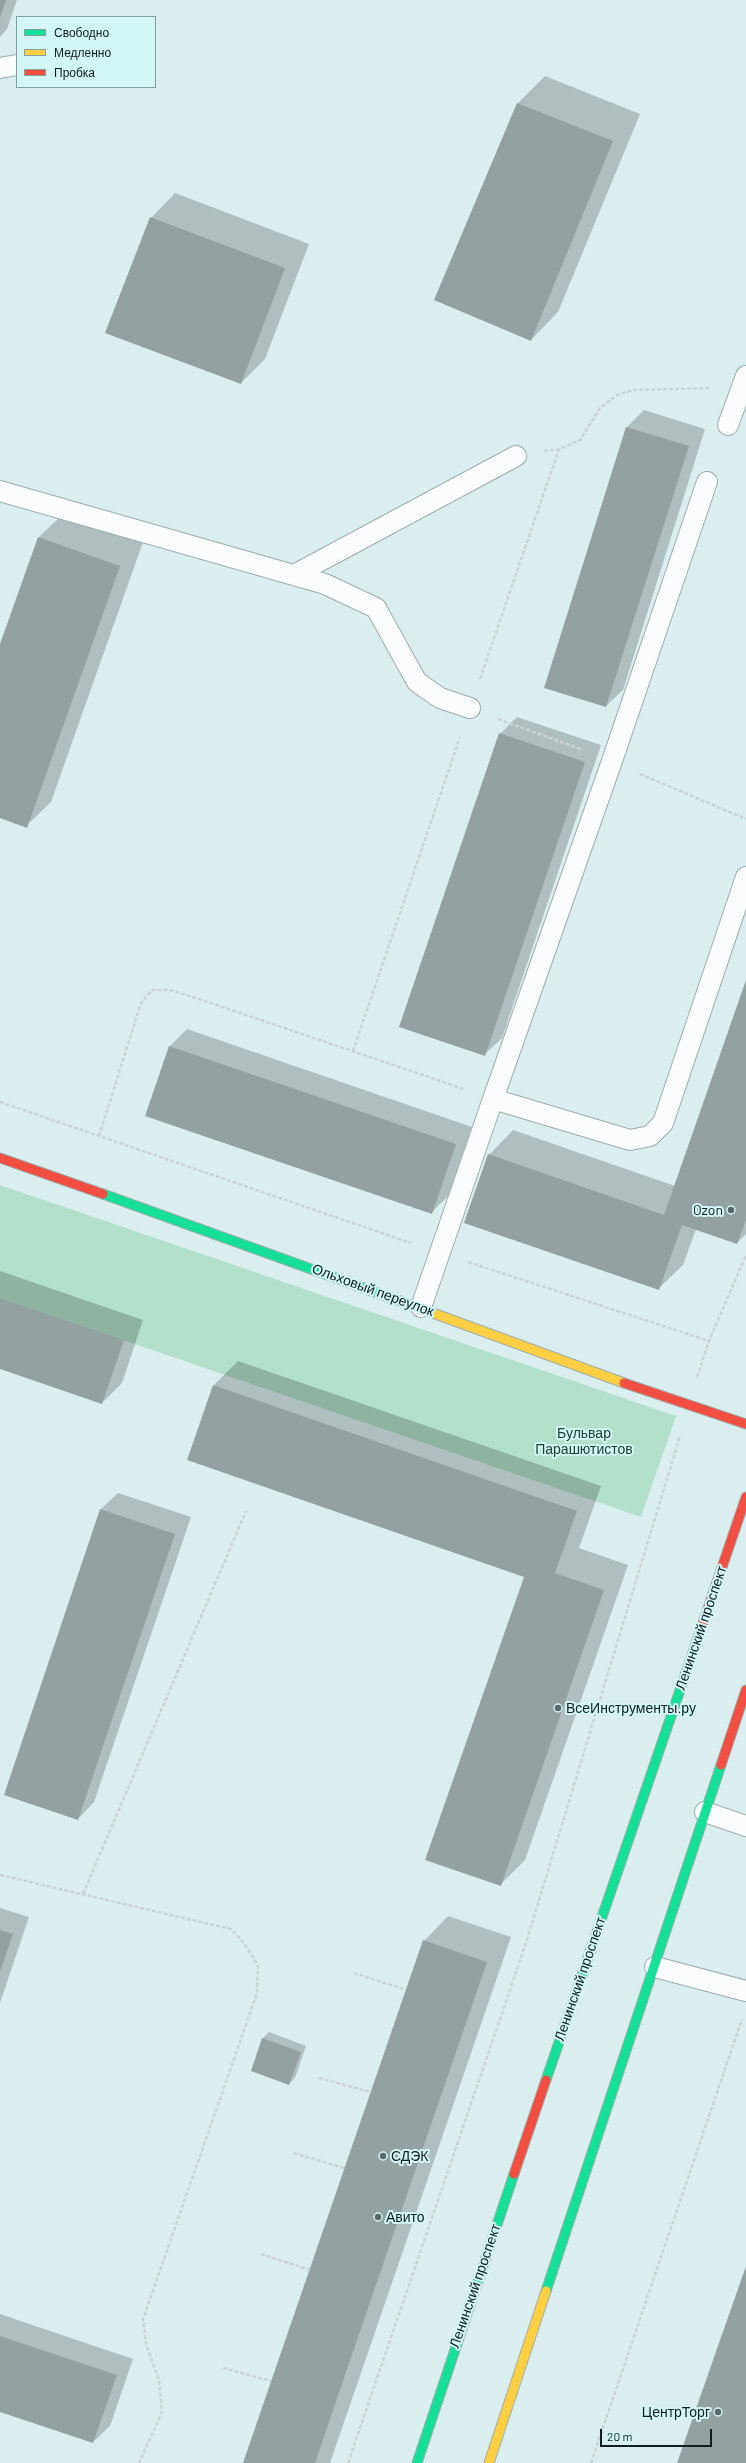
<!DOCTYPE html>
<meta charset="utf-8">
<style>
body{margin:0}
#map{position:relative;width:746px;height:2463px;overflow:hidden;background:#dbeeef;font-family:Barlow,sans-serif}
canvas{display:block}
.legend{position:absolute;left:16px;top:16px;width:140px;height:72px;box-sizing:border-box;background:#d3f6f7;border:1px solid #85a0a0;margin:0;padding:5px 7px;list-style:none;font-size:12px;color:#111e1e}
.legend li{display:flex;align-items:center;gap:8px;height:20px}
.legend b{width:20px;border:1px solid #85a0a0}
.scale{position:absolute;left:600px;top:2429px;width:112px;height:18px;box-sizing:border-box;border:2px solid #111e1e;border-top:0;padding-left:5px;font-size:12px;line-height:14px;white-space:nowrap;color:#111e1e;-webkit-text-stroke:3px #d3f6f7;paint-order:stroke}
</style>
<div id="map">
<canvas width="746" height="2463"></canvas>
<ul class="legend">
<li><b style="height:5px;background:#16e098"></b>Свободно</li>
<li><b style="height:5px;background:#ffcf43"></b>Медленно</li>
<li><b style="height:5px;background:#f24e42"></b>Пробка</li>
</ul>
<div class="scale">20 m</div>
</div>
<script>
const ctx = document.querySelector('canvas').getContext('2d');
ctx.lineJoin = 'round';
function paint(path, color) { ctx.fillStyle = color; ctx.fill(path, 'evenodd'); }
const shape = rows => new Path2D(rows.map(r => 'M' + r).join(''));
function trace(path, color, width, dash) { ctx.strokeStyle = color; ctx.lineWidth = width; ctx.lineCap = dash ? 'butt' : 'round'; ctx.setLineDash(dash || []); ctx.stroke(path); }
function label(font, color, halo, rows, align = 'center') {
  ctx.font = font + ' Barlow,sans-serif'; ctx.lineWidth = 4; ctx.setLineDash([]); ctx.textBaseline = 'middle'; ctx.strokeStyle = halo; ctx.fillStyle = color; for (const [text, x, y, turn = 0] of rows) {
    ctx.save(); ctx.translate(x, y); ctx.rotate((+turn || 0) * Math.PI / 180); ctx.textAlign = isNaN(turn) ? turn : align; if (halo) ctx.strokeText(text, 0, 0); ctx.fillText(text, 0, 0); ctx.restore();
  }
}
const green = shape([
 [0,1185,676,1416,641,1517,0,1298]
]);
const shadow = shape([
 [0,0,17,0,7,29,0,37],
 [545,76,640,114,558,312,531,340,435,299,518,103],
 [175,193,309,244,265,359,241,383,151,218],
 [644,410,705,429,623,690,606,706,546,688,627,427],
 [64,513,143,542,51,802,26,826,0,817,0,647,39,537],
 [517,717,601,745,502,1038,485,1054,500,734],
 [746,982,746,1234,737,1243,696,1229,683,1265,658,1289,489,1155,513,1130,675,1186],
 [187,1029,472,1127,448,1196,431,1213,146,1116,170,1046],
 [0,1271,143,1320,122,1383,102,1403,0,1368],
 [238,1361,601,1486,579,1548,628,1565,525,1860,500,1885,525,1576,214,1385],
 [118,1493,191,1517,94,1802,78,1819,5,1794,101,1509],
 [0,1908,29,1917,0,2003],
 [448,1916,511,1937,330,2463,244,2463,424,1941],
 [269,2032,306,2046,295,2078,289,2084,252,2070,263,2038],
 [0,2314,133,2359,110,2426,93,2442,0,2411]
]);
const building = shape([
 [0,0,6,0,0,18],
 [517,103,613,141,531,341,434,300],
 [150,217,285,268,241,384,105,333],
 [626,427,689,446,606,707,544,688],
 [38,537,120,566,27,828,0,818,0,644],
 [499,733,585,762,485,1056,399,1027],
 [746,980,746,1220,737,1244,682,1225,659,1290,464,1223,488,1154,664,1215],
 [169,1046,456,1144,432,1214,145,1116],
 [0,1298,124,1340,102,1404,0,1369],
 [213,1385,577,1511,555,1573,604,1590,501,1886,425,1860,524,1577,187,1460],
 [100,1509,175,1534,78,1820,4,1795],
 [0,1930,13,1934,0,1972],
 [423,1940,487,1962,357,2340,315,2463,243,2463],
 [262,2038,301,2052,289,2085,251,2071],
 [746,2266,746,2463,677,2463],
 [0,2336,117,2375,93,2443,0,2412]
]);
const path = shape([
 [544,451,559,449,580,440,600,408,617,395,633,390,709,388],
 [480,679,559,449],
 [498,719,583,750],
 [640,774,746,819],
 [353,1051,460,737],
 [0,1102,411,1243],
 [99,1136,141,1003,152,990,170,990,199,999,464,1089],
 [468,1262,709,1341],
 [697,1377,709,1341,746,1255],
 [0,1875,231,1929,243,1942,258,1965,257,1993,143,2319,146,2344,159,2380,162,2412,139,2463],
 [83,1894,246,1511],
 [354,1973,406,1990],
 [319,2078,371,2092],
 [294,2153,344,2168],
 [261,2254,310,2270],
 [223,2368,271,2381],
 [348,2463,526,1943,680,1436],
 [591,2463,742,2019]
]);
const lane = shape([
 [0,68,17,65],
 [728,425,746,376],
 [0,491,325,584,376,608,417,682,440,698,470,708],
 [294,575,516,456],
 [493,1099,612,761,707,482],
 [421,1307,493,1099,630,1140,650,1136,663,1123,746,877],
 [705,1812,746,1826],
 [655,1967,746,1991]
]);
const fast = shape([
 [103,1194,411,1305],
 [546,2080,701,1629],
 [546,2291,721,1765],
 [417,2463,514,2174]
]);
const slow = shape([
 [411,1305,624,1383],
 [489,2463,546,2291]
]);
const jam = shape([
 [0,1158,103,1194],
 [624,1383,746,1424],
 [701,1629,746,1497],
 [721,1765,746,1690],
 [514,2174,546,2080]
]);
const markers = [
 [731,1210,4,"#586767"],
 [558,1708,4,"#586767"],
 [383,2156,4,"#586767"],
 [378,2217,4,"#586767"],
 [718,2412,4,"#586767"]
];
const poiNames = [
 ["Ozon",723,1210,"right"],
 ["ВсеИнструменты.ру",566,1708],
 ["СДЭК",391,2156],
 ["Авито",386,2217],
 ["ЦентрТорг",710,2412,"right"]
];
const streetNames = [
 ["Ольховый переулок",373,1290,20],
 ["Ленинский проспект",701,1628,-71],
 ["Ленинский проспект",580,1979,-71],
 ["Ленинский проспект",475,2286,-71]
];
const parkNames = [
 ["Бульвар",584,1433],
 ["Парашютистов",584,1449]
];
paint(green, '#b2e0ca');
paint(shadow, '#0003');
paint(building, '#93a1a0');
trace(lane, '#9eadad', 22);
trace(fast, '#9eadad', 11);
trace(slow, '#9eadad', 11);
trace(jam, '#9eadad', 11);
trace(path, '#ccd2d2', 2.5, [4, 2]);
trace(lane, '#fafcfd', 20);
trace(fast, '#16e098', 9);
trace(slow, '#ffcf43', 9);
trace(jam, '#f24e42', 9);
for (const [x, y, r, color] of markers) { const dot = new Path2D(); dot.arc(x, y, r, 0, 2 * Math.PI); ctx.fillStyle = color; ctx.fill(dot); trace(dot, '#d3f6f7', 1.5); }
label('14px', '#111e1e', '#d3f6f7', poiNames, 'left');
label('14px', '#111e1e', '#d3f6f7', streetNames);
label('14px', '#1b412c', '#d3f6f7', parkNames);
</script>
